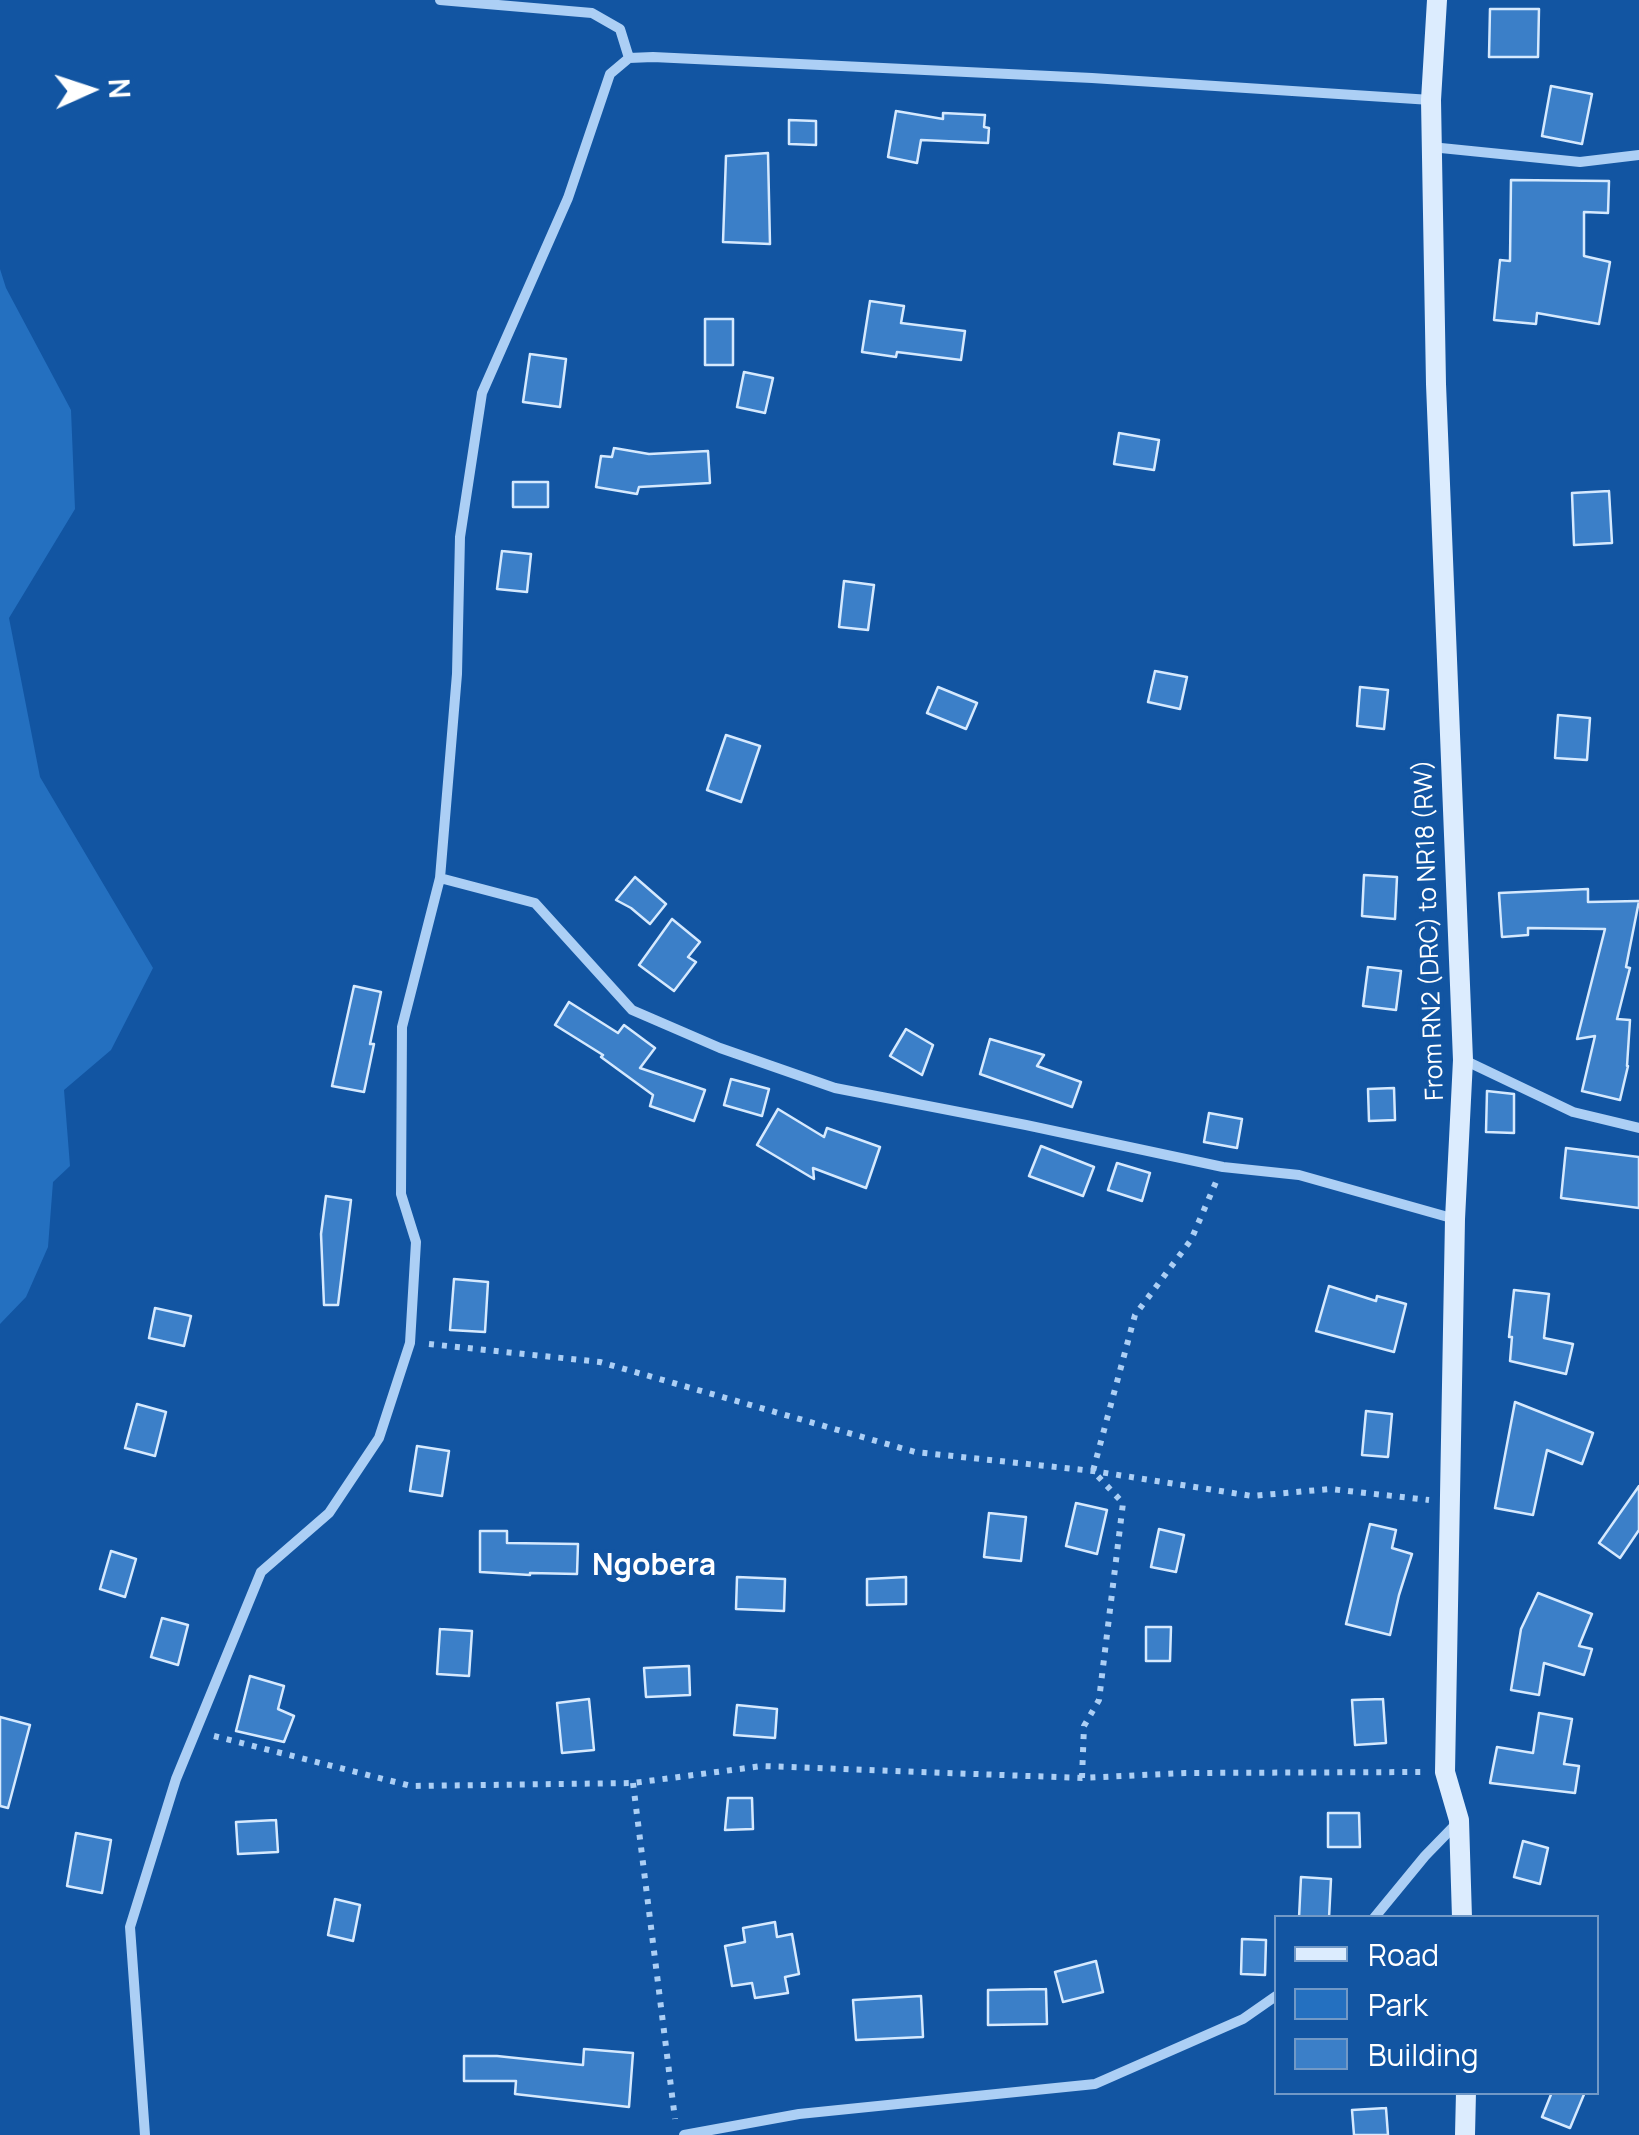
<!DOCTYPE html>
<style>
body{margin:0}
#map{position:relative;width:1639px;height:2135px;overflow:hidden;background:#1255a2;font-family:Manrope,sans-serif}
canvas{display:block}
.legend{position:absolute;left:1274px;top:1915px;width:325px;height:180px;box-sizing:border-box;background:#1255a2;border:2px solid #7199c7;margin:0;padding:12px 18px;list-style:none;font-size:30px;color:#fff}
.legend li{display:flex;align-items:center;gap:20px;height:50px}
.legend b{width:50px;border:2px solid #7199c7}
.north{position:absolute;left:40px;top:40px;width:100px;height:100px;-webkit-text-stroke:8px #1255a2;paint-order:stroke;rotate:87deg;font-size:28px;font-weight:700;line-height:40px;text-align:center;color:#fff}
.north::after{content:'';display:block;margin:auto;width:35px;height:45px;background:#fff;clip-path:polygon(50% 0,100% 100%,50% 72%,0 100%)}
</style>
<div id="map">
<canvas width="1639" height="2135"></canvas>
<ul class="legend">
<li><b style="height:12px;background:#dcecfe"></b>Road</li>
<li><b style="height:28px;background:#2470c0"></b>Park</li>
<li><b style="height:28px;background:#3b7fc8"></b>Building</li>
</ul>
<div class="north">N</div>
</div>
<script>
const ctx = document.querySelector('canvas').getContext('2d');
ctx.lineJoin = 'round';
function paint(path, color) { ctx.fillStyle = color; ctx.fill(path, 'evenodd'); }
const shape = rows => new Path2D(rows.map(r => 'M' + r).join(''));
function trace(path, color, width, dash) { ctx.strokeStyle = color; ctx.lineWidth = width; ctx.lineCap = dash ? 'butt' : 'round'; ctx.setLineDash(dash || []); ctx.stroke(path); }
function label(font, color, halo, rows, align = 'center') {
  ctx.font = font + ' Manrope,sans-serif'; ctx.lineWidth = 8; ctx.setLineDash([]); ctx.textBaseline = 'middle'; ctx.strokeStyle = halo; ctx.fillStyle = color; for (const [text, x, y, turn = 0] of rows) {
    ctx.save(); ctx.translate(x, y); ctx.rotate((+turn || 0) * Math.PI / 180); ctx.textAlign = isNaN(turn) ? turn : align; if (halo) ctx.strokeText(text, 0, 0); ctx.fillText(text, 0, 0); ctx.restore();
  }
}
const green = shape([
 [0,269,6,288,71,410,75,509,9,618,40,777,153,968,111,1050,64,1090,70,1166,53,1182,48,1247,26,1297,0,1324]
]);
const building = shape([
 [1490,9,1539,9,1538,57,1489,57,1490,9],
 [1551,86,1592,94,1582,144,1542,136,1551,86],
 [896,111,943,119,943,113,985,115,984,127,989,128,988,143,921,140,917,163,888,157,896,111],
 [789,120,816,121,816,145,789,144,789,120],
 [768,153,770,244,723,242,726,156,768,153],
 [1511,180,1609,181,1608,213,1584,212,1584,256,1610,262,1599,324,1537,313,1536,324,1494,320,1500,260,1510,261,1511,180],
 [870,301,904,306,901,323,965,331,961,360,897,352,896,357,862,352,870,301],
 [705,319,733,319,733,365,705,365,705,319],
 [530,354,566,359,560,407,523,402,530,354],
 [744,372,773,378,765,413,737,407,744,372],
 [1119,433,1159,440,1154,470,1114,464,1119,433],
 [614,448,649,454,708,451,710,483,639,487,637,494,596,487,601,456,612,457,614,448],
 [513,482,548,482,548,507,513,507,513,482],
 [1609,491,1612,543,1574,545,1572,493,1609,491],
 [502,551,531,554,527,592,497,589,502,551],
 [844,581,874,585,868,630,839,627,844,581],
 [1155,671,1187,677,1180,709,1148,702,1155,671],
 [938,687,977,703,966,729,927,713,938,687],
 [1360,687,1388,690,1384,729,1357,726,1360,687],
 [1558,715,1590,718,1587,760,1555,758,1558,715],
 [726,735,760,746,741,802,707,790,726,735],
 [1364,875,1397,877,1395,919,1362,916,1364,875],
 [635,877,666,904,650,924,631,908,616,900,635,877],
 [1588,889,1588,902,1639,901,1626,967,1630,968,1617,1019,1630,1020,1627,1066,1628,1066,1620,1100,1582,1091,1595,1036,1577,1039,1605,929,1528,928,1528,935,1502,937,1499,893,1588,889],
 [672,919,700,942,688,957,696,962,674,991,639,965,672,919],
 [1368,967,1401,971,1396,1010,1363,1006,1368,967],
 [354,986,381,992,370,1044,374,1044,364,1092,332,1086,354,986],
 [569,1002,618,1033,624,1025,655,1048,640,1068,705,1090,694,1121,650,1106,653,1095,601,1057,603,1055,555,1025,569,1002],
 [906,1029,933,1045,922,1075,890,1056,906,1029],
 [990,1039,1044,1055,1037,1066,1081,1082,1072,1107,980,1074,990,1039],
 [731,1079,769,1089,762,1116,724,1105,731,1079],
 [1394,1088,1395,1120,1369,1121,1368,1089,1394,1088],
 [1487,1091,1514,1094,1514,1133,1486,1132,1487,1091],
 [778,1109,824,1137,827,1128,880,1147,866,1188,813,1168,814,1179,757,1145,778,1109],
 [1209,1113,1242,1119,1237,1148,1204,1142,1209,1113],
 [1041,1146,1094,1167,1083,1196,1029,1176,1041,1146],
 [1566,1148,1639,1157,1639,1208,1561,1198,1566,1148],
 [1117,1163,1150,1173,1142,1201,1108,1190,1117,1163],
 [326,1196,351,1200,338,1305,324,1305,321,1234,326,1196],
 [454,1279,488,1282,485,1332,450,1330,454,1279],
 [1329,1286,1376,1301,1377,1296,1406,1304,1394,1352,1316,1331,1329,1286],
 [1514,1290,1549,1294,1544,1338,1573,1344,1566,1374,1510,1361,1512,1337,1509,1337,1514,1290],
 [155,1308,191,1316,184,1346,149,1338,155,1308],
 [1515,1402,1593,1433,1582,1464,1547,1450,1533,1515,1495,1508,1515,1402],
 [137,1404,166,1412,155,1456,125,1448,137,1404],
 [1366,1411,1392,1414,1388,1457,1362,1455,1366,1411],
 [417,1446,449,1451,442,1496,410,1491,417,1446],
 [1639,1486,1639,1530,1620,1558,1599,1543,1639,1486],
 [1076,1503,1107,1510,1097,1554,1066,1546,1076,1503],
 [989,1513,1026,1517,1021,1561,984,1557,989,1513],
 [1370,1524,1396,1530,1392,1548,1412,1554,1399,1595,1390,1635,1346,1624,1370,1524],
 [1159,1529,1184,1535,1176,1572,1151,1567,1159,1529],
 [480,1531,507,1531,507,1543,578,1544,577,1574,530,1573,530,1575,480,1572,480,1531],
 [111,1551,136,1559,125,1597,100,1589,111,1551],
 [737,1577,785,1579,784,1611,736,1609,737,1577],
 [906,1577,906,1604,867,1605,867,1579,906,1577],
 [1538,1593,1592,1614,1579,1646,1592,1649,1584,1675,1544,1663,1539,1695,1511,1690,1521,1629,1538,1593],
 [162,1618,188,1625,178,1665,151,1657,162,1618],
 [1146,1627,1171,1627,1170,1661,1146,1661,1146,1627],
 [440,1629,472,1631,469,1676,437,1674,440,1629],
 [689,1666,690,1695,646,1697,644,1668,689,1666],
 [250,1676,284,1686,278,1709,294,1716,284,1742,236,1731,250,1676],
 [589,1699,594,1750,562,1753,557,1703,589,1699],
 [1383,1699,1386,1743,1355,1745,1352,1700,1383,1699],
 [737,1705,777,1709,775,1738,734,1735,737,1705],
 [1539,1713,1572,1719,1564,1764,1579,1766,1575,1793,1490,1783,1497,1747,1533,1753,1539,1713],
 [0,1717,30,1725,8,1808,0,1806,0,1717],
 [728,1798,752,1798,753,1829,725,1830,728,1798],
 [1328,1813,1359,1813,1360,1847,1328,1847,1328,1813],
 [276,1820,278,1852,238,1854,236,1822,276,1820],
 [76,1833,111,1840,102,1893,67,1886,76,1833],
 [1523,1841,1548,1848,1540,1884,1514,1877,1523,1841],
 [1301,1877,1331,1879,1329,1918,1299,1918,1301,1877],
 [335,1899,360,1905,353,1941,328,1935,335,1899],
 [775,1922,777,1937,792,1934,799,1974,785,1977,788,1993,755,1998,752,1983,732,1986,725,1946,745,1942,743,1928,775,1922],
 [1242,1939,1266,1940,1265,1975,1241,1974,1242,1939],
 [1096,1961,1103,1992,1063,2002,1055,1972,1096,1961],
 [1046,1989,1047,2024,988,2025,988,1990,1046,1989],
 [921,1996,923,2037,856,2040,853,2000,921,1996],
 [584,2049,633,2053,629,2107,515,2094,516,2081,464,2081,464,2056,497,2056,583,2065,584,2049],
 [1552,2092,1585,2092,1570,2128,1542,2117,1552,2092],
 [1386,2108,1388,2135,1354,2135,1352,2110,1386,2108]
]);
const path = shape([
 [429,1344,600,1362,915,1452,1093,1471,1252,1496,1330,1489,1429,1500],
 [214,1736,411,1786,633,1783,762,1766,1082,1778,1185,1773,1424,1772],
 [1082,1778,1084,1726,1099,1700,1123,1503,1093,1471,1135,1315,1191,1240,1216,1182],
 [633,1783,675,2119]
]);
const street = shape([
 [440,0,592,13,620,29,629,58],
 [1431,147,1580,162,1639,155],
 [440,878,535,903,632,1010,720,1048,835,1088,1026,1125,1223,1167,1299,1175,1455,1219],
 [1464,1060,1573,1112,1639,1128],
 [1374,1918,1425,1856,1459,1821],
 [145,2135,130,1927,176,1779,261,1572,329,1513,379,1438,410,1343,416,1242,401,1194,402,1027,440,878,457,674,460,537,482,393,568,198,610,74,629,58,653,57,1092,78,1431,100],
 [684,2135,799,2114,1095,2084,1243,2019,1276,1996]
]);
const secondary = shape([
 [1437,0,1431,100,1436,384,1463,1060,1455,1219,1445,1772,1459,1820,1462,1918],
 [1465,2135,1466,2092]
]);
const streetNames = [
 ["From RN2 (DRC) to NR18 (RW)",1430,930,-92]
];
const quarterNames = [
 ["Ngobera",654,1567]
];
paint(green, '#2470c0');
paint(building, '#3b7fc8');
trace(building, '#d5e9fe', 2.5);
trace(path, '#accff5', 6, [5, 8]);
trace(street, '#accff5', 10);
trace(secondary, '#dcecfe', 20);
label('25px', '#fff', '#1255a2', streetNames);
label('bold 30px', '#fff', '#1255a2', quarterNames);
</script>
